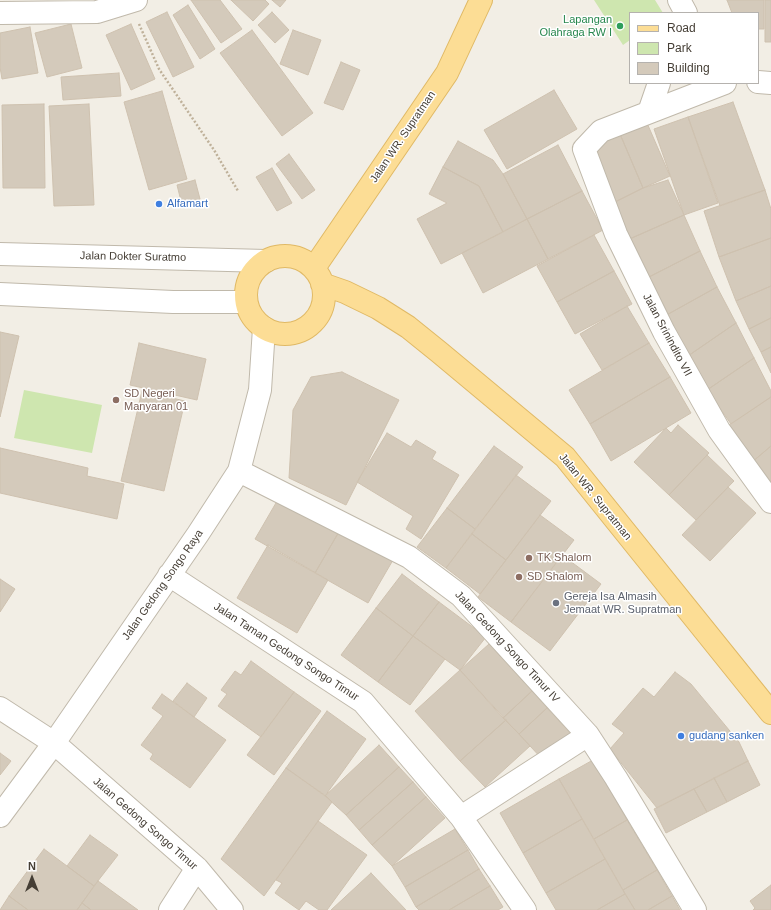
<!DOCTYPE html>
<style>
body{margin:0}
#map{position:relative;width:771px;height:910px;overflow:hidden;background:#f2eee5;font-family:Arial,sans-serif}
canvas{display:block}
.legend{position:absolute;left:629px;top:12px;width:130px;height:72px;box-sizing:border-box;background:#fff;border:1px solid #b5b2ae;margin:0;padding:5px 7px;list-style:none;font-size:12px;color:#453e35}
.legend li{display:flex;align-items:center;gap:8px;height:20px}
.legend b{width:20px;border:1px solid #b5b2ae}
.north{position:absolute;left:12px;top:858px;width:40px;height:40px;-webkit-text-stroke:3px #fff;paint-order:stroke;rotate:0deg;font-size:11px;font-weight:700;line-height:16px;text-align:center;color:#453e35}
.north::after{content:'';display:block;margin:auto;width:14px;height:18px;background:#453e35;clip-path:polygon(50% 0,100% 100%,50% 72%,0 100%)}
</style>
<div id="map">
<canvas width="771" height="910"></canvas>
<ul class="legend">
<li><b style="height:5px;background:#fcdd95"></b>Road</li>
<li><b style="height:11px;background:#cee6af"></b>Park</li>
<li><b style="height:11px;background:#d4cabb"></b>Building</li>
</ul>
<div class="north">N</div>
</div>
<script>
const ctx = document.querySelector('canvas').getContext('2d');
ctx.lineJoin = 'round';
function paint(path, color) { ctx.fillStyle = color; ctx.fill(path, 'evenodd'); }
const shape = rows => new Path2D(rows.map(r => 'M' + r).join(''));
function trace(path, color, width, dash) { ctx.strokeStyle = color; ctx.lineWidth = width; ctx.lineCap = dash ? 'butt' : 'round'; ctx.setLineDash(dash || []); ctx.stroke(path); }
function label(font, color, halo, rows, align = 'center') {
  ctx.font = font + ' Arial,sans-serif'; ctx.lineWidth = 3; ctx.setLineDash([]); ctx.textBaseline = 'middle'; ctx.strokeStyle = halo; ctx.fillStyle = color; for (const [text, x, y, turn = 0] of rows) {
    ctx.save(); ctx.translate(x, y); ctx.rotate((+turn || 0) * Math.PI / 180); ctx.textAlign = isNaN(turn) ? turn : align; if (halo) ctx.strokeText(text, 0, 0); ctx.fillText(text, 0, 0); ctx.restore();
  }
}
const green = shape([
 [594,0,655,0,663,13,630,13,630,40,623,45],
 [24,390,102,405,92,453,14,438]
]);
const building = shape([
 [191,0,220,0,242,29,221,43,191,0],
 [231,0,265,0,269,4,253,21,231,0],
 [272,0,286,0,280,7,272,0],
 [727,0,764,0,764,29,758,29,758,13,732,13,727,0],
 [765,0,771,0,771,42,765,42,765,0],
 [188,5,215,49,200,59,173,15,188,5],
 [167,12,194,67,173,77,146,22,167,12],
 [272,12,289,30,275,43,258,25,272,12],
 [71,24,82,68,47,77,35,33,71,24],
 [131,24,155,79,131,90,106,35,131,24],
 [30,27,38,73,2,79,0,67,0,33,30,27],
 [252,30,313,113,282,136,220,53,252,30],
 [293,30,321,40,308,75,280,64,293,30],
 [341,62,360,70,343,110,324,103,341,62],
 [119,73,121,96,63,100,61,77,119,73],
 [554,90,577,129,507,169,484,130,554,90],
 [162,91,187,179,149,190,124,102,162,91],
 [733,102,765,190,720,206,688,117,733,102],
 [44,104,45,188,3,188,2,105,44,104],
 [89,104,94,205,54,206,49,106,89,104],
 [688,117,718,203,684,215,654,129,688,117],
 [647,123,670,176,643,188,620,134,647,123],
 [620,134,643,188,609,205,586,152,620,134],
 [458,141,493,160,503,174,527,219,503,232,479,186,443,167,458,141],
 [558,145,582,191,527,219,503,174,558,145],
 [289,154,315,190,302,199,276,164,289,154],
 [443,167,479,186,503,232,441,264,417,219,447,203,429,194,443,167],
 [272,168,292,203,277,211,256,177,272,168],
 [195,180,200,199,182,205,177,185,195,180],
 [668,180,684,215,625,241,609,205,643,188,668,180],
 [765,190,771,209,771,238,719,257,704,211,765,190],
 [582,191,603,230,548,259,527,219,582,191],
 [684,215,700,251,643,280,625,241,684,215],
 [527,219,548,259,483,293,462,253,527,219],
 [594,235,614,271,557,302,537,266,594,235],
 [771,238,771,286,736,301,719,257,771,238],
 [700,251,717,287,663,317,643,280,700,251],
 [614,271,632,304,575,334,557,302,614,271],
 [771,286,771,318,749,329,736,301,771,286],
 [717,287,736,323,685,358,663,317,717,287],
 [627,306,649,343,602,370,580,334,627,306],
 [771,318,771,347,761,352,749,329,771,318],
 [736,323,754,358,707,390,685,358,736,323],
 [0,332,19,336,0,417,0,332],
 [139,343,206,359,197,400,130,385,139,343],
 [649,343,670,377,590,424,569,390,649,343],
 [771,347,771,373,761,352,771,347],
 [754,358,771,391,771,397,731,424,707,390,754,358],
 [342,372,399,400,346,505,289,478,293,410,311,377,342,372],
 [670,377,691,413,611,461,590,424,670,377],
 [142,391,185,401,164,491,121,481,142,391],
 [771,397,771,446,751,463,726,427,771,397],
 [678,425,709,453,669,495,634,462,666,428,671,433,678,425],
 [387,433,411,447,416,440,436,452,432,459,459,475,421,539,406,529,413,516,357,482,387,433],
 [494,446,523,467,475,529,447,508,494,446],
 [771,446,771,486,751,463,771,446],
 [0,448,88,468,87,476,124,484,117,519,0,493,0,448],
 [707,455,734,481,696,520,669,495,707,455],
 [516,475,551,501,506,560,472,534,516,475],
 [728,487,756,513,710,561,682,535,728,487],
 [280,496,340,530,315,573,255,539,280,496],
 [447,508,475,529,446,568,417,547,447,508],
 [540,515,574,540,511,622,478,597,540,515],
 [340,530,393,560,368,603,315,573,340,530],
 [472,534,506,560,480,594,446,568,472,534],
 [268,545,328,580,297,633,237,598,268,545],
 [562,555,601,584,550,651,511,622,562,555],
 [402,574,439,602,413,636,376,608,402,574],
 [0,579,15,589,0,612,0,579],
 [439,602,486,637,460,670,413,636,439,602],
 [376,608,413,636,378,682,341,655,376,608],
 [413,636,445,659,410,705,378,682,413,636],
 [489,644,532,691,503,718,460,670,489,644],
 [251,661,294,692,261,737,218,706,227,694,221,690,235,671,241,675,251,661],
 [460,670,506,720,460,761,415,711,460,670],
 [675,672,691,684,739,742,748,761,657,808,610,749,624,733,612,724,643,688,654,697,675,672],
 [187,683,207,698,194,717,173,701,187,683],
 [532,691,547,708,519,734,503,718,532,691],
 [294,692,321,711,274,775,247,755,294,692],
 [162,694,226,740,190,788,150,759,153,754,141,745,163,716,152,708,162,694],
 [547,708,571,734,543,760,519,734,547,708],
 [327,711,366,739,325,796,286,768,327,711],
 [506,720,530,746,485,787,460,761,506,720],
 [379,745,399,767,346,815,325,796,379,745],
 [0,753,11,761,0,775,0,753],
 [593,760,627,820,594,839,559,779,593,760],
 [748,761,760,785,727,802,714,778,748,761],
 [399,767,413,782,359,830,346,815,399,767],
 [286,768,326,796,332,802,264,896,221,859,286,768],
 [714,778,727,802,707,812,694,789,714,778],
 [559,779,582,819,523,853,500,813,559,779],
 [413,782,426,797,372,845,359,830,413,782],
 [694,789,707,812,666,833,654,809,694,789],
 [426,797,445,818,392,866,372,845,426,797],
 [582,819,605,859,546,893,523,853,582,819],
 [627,820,657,870,623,890,594,839,627,820],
 [318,821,367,855,327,910,319,910,306,901,299,910,275,893,282,883,276,880,318,821],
 [455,829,468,850,405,887,392,866,455,829],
 [90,835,118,855,94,886,67,866,90,835],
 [44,849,94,886,77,910,28,910,9,896,44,849],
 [468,850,479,869,416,907,405,887,468,850],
 [605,859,625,894,597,910,556,910,546,893,605,859],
 [479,869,490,886,449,910,419,910,416,907,479,869],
 [657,870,672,896,648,910,635,910,623,890,657,870],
 [371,873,406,910,331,910,371,873],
 [98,881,138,910,91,910,82,903,98,881],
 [771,885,771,910,753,910,755,908,750,901,771,885],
 [490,886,503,907,498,910,449,910,490,886],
 [625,894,635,910,597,910,625,894],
 [9,896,28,910,0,910,9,896],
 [672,896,680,910,648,910,672,896],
 [82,903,91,910,77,910,82,903]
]);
const path = shape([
 [139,24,159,69,214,150,238,191]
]);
const minor = shape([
 [679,0,686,13],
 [0,13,97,12,136,0],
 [758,82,771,83],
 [725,83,601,131,584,149,616,234,664,332,719,430,771,502],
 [649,112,659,83],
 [0,254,266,261],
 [0,294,173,302,246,302],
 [239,471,409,557,461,596,588,735,616,778,695,910],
 [169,575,363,702,461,817,525,910],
 [0,708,54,743,197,868,232,910],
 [0,816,54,743,198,534,239,471,260,390,264,328],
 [461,817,588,735],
 [170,910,197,868]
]);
const major = shape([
 '246 295a39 39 0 1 1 78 0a39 39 0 1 1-78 0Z',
 [314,268,447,73,481,0],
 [322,284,345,292,378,308,408,327,439,352,565,457,771,713]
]);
const markers = [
 [620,26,4,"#2e9e5b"],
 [159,204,4,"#3f7fe0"],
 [116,400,4,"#8d6e63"],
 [529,558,4,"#8d6e63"],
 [519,577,4,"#8d6e63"],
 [556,603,4,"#6b7280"],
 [681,736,4,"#3f7fe0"]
];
const leisureNames = [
 ["Lapangan",612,20],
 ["Olahraga RW I",612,33]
];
const streetNames = [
 ["Jalan WR. Supratman",403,137,-56],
 ["Jalan Dokter Suratmo",133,257,1],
 ["Jalan Srinindito VII",667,335,62],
 ["Jalan WR. Supratman",595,497,51],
 ["Jalan Gedong Songo Raya",163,585,-55],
 ["Jalan Gedong Songo Timur IV",507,647,47],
 ["Jalan Taman Gedong Songo Timur",286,652,33],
 ["Jalan Gedong Songo Timur",145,824,41]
];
const shopNames = [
 ["Alfamart",167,204],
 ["gudang sanken",689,736]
];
const educationNames = [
 ["SD Negeri",124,394],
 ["Manyaran 01",124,407],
 ["TK Shalom",537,558],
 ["SD Shalom",527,577]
];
const worshipNames = [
 ["Gereja Isa Almasih",564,597],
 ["Jemaat WR. Supratman",564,610]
];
paint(green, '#cee6af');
paint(building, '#d4cabb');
trace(building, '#cec1af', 1);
trace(minor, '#c0b9ab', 24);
trace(major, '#e0b965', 24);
trace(path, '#bfb19a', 2.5, [2, 2]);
trace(minor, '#fff', 22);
trace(major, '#fcdd95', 22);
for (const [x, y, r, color] of markers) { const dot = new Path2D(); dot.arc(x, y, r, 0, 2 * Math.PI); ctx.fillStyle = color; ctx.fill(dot); trace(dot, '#fff', 1.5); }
label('11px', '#27864d', '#fff', leisureNames, 'right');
label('11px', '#453e35', '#fff', streetNames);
label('11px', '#366cbe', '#fff', shopNames, 'left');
label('11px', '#785e54', '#fff', educationNames, 'left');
label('11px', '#5b616d', '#fff', worshipNames, 'left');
</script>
